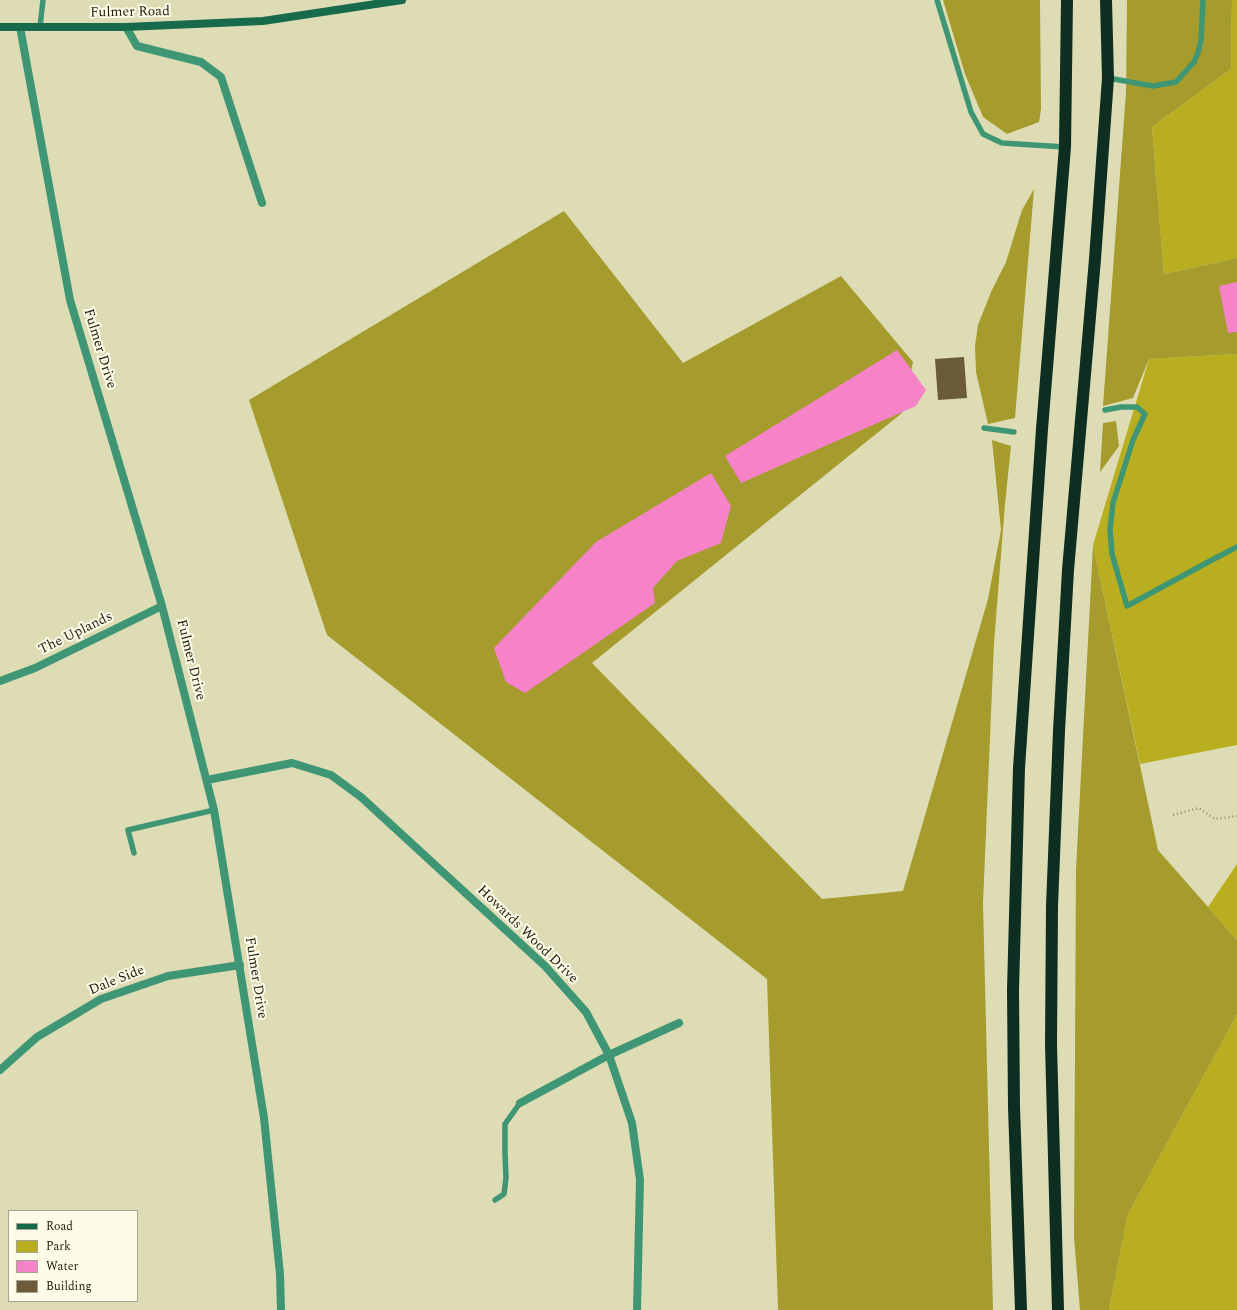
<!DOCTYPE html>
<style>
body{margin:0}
#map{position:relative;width:1237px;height:1310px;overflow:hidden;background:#dedcb5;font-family:Spectral,serif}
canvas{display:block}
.legend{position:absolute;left:8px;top:1210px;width:130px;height:92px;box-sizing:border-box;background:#fcfce8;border:1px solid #a5a493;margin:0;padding:5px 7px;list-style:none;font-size:12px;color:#222113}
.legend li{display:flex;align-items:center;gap:8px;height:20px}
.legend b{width:20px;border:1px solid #a5a493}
</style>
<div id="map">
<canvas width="1237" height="1310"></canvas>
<ul class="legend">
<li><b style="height:5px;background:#186a4d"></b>Road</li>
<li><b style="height:11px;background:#b9ae1f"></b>Park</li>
<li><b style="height:11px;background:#f683c8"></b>Water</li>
<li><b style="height:11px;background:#6b5b3b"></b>Building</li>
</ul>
</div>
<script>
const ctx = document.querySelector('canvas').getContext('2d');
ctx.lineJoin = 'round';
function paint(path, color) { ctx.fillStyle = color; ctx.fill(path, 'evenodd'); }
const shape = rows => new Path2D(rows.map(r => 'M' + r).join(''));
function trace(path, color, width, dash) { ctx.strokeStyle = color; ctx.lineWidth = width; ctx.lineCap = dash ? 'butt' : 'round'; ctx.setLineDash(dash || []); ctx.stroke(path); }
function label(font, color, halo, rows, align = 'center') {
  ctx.font = font + ' Spectral,serif'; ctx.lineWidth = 4; ctx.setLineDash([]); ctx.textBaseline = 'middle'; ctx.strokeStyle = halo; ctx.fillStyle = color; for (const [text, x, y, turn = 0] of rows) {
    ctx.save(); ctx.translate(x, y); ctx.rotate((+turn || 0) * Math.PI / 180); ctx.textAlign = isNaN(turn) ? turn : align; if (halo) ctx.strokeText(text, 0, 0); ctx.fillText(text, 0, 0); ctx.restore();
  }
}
const green = shape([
 [1232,0,1237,0,1237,258,1164,274,1152,127,1231,69],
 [1237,354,1237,745,1140,764,1093,545,1149,359],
 [1237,864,1237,940,1208,907],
 [1237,1015,1237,1310,1109,1310,1128,1214]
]);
const forest = shape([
 [943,0,1040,0,1041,109,1039,122,1007,134,983,117,965,74],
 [1127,0,1232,0,1231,69,1152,127,1164,274,1237,258,1237,354,1149,359,1133,398,1103,406,1126,92],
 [1034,189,1015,418,988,424,976,372,975,346,978,325,991,292,1006,262,1022,210],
 [564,211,683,363,841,276,913,362,902,413,592,663,822,899,903,891,988,599,1001,530,992,440,1011,446,1005,504,994,643,983,903,993,1310,778,1310,767,979,327,635,249,400],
 [1116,421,1119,446,1100,472,1103,423],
 [1093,545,1158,850,1237,940,1237,1015,1128,1214,1109,1310,1080,1310,1074,1237,1076,870]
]);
const water = shape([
 [1237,282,1237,332,1228,333,1219,286],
 [897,350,926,390,916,406,741,483,725,456],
 [711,473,731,506,721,543,677,561,653,588,655,603,525,693,506,682,494,648,596,542]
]);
const building = shape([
 [964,357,967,398,938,400,935,359]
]);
const path = shape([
 [1173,815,1199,808,1215,819,1237,816]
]);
const lane = shape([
 [937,0,971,112,983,134,1002,143,1065,147],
 [40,27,43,0],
 [1108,78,1153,86,1176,82,1194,62,1198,53,1201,40,1203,0],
 [1105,410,1121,407,1137,407,1145,414,1133,440,1113,503,1110,529,1112,554,1127,606,1210,561,1237,547],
 [984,428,1014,432],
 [134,853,128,830,214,810],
 [495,1200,504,1194,506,1178,505,1153,505,1124,520,1103]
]);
const street = shape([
 [20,27,70,300,162,606,214,810,264,1118,280,1274,281,1310],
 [126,27,137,46,201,62,221,77,262,203],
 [0,681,35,668,162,606],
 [207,780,292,763,331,775,361,797,545,966,586,1012,609,1055,632,1123,640,1180,637,1310],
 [0,1070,37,1037,101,999,168,976,240,965],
 [520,1103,609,1055,679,1023]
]);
const secondary = shape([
 [0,27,126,27,263,21,402,0]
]);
const highway = shape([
 [1021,1310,1014,1107,1013,990,1019,768,1042,429,1065,147,1067,0],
 [1058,1310,1051,1044,1052,906,1059,731,1068,570,1095,259,1108,78,1106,0]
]);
const streetNames = [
 ["Fulmer Road",130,13,-1],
 ["Fulmer Drive",99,349,73],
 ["The Uplands",76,634,-26],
 ["Fulmer Drive",190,660,76],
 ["Howards Wood Drive",527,935,44],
 ["Fulmer Drive",255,978,81],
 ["Dale Side",117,981,-22]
];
paint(green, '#b9ae1f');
paint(forest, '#a59c2d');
paint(water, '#f683c8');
paint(building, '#6b5b3b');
trace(path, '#8e8d70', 2.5, [1, 3]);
trace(lane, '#3f9674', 5.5);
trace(street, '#3f9674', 8);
trace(secondary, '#186a4d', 8);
trace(highway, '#0e2e21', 12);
label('14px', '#222113', '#fcfce8', streetNames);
</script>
